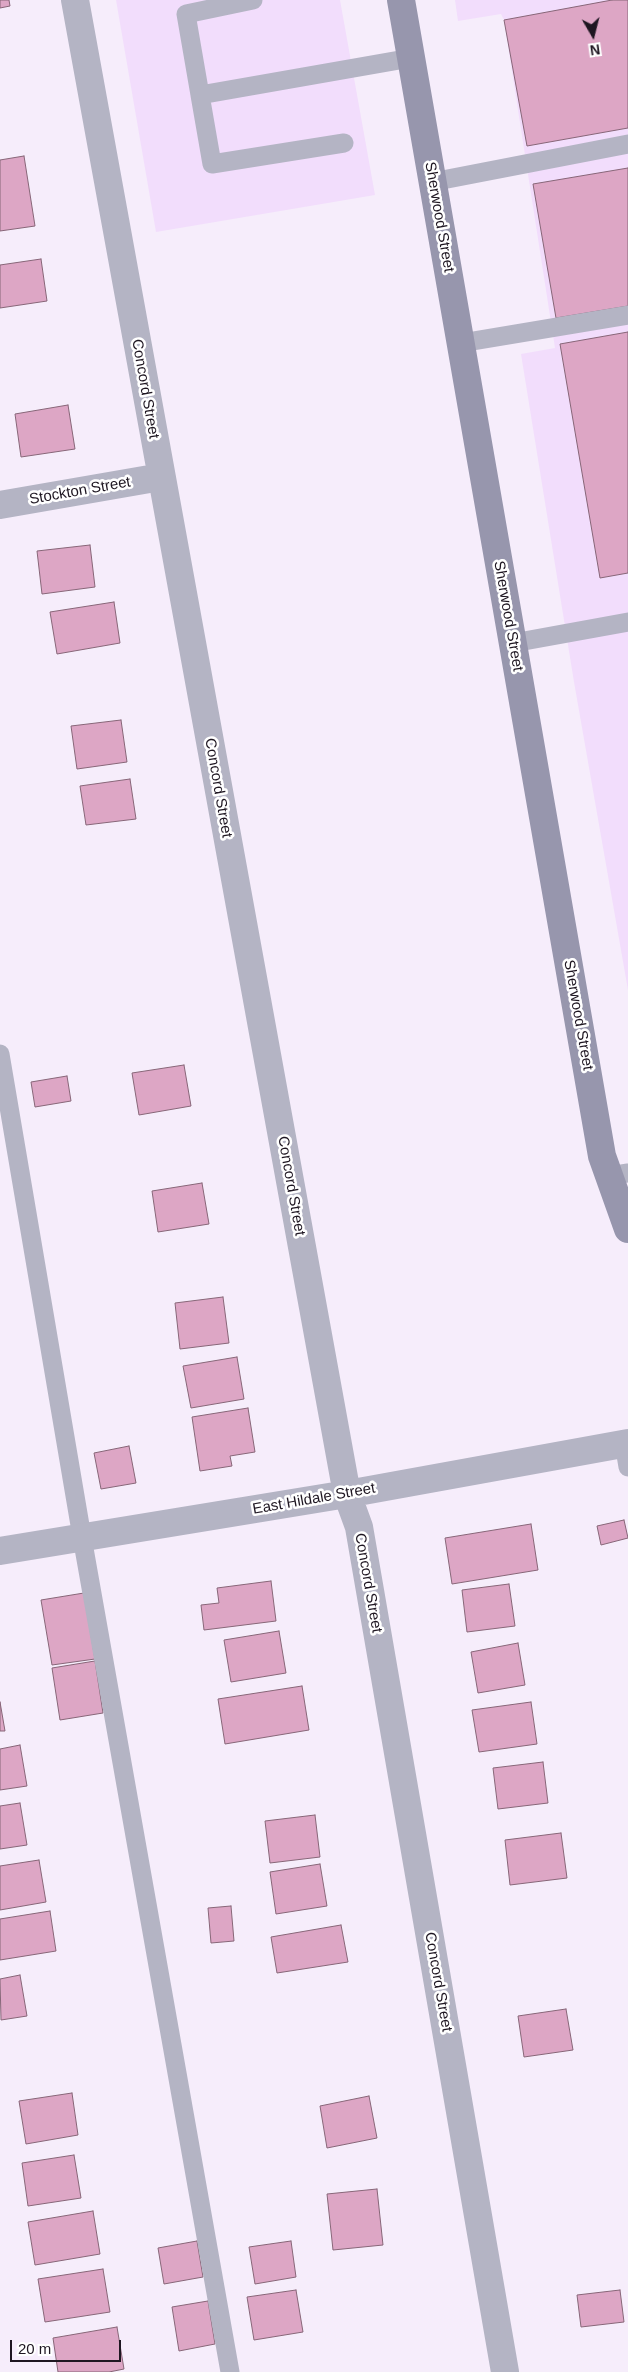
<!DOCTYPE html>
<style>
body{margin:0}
#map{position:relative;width:628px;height:2372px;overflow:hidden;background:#f6edfb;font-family:Helvetica,sans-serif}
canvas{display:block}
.north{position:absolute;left:568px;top:10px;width:50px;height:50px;-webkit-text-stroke:4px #fff;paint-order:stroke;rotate:172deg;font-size:14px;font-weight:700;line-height:20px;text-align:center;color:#1e1621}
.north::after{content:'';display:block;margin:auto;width:18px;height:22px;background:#1e1621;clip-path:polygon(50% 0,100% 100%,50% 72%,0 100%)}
.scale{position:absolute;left:10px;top:2340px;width:111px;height:22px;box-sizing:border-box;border:2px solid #1e1621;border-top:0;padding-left:6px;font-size:15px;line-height:18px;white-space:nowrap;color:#1e1621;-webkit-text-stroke:4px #fff;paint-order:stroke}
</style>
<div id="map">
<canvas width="628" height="2372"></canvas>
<div class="north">N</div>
<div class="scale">20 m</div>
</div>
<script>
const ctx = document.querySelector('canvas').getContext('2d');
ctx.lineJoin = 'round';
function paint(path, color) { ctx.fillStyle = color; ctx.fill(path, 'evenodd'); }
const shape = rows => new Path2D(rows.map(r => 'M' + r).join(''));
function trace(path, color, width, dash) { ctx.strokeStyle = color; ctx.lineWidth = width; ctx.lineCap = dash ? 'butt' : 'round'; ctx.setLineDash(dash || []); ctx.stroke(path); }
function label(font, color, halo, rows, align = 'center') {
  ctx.font = font + ' Helvetica,sans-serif'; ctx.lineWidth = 5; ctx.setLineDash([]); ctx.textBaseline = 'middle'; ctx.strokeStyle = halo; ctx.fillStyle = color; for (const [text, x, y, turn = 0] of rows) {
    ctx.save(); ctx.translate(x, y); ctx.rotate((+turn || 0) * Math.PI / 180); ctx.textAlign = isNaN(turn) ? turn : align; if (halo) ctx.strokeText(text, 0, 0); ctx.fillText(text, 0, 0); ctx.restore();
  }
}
const built = shape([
 [116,0,340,0,375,195,156,232],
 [455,0,628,0,628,990,574,682,521,354,555,348,504,20,501,14,458,21]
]);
const building = shape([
 [0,0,9,0,10,6,0,8,0,0],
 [612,0,628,0,628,128,527,146,504,20,612,0],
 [24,156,35,226,0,231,0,160,24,156],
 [628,168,628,306,556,318,533,184,628,168],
 [41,259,47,301,0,308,0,265,41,259],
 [628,332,628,573,600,578,560,344,628,332],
 [68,405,75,449,21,457,15,414,68,405],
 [90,545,95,587,42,594,37,551,90,545],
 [114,602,120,643,57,654,50,612,114,602],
 [121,720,127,762,77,769,71,726,121,720],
 [130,779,136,819,86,825,80,786,130,779],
 [184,1065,191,1106,139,1115,132,1073,184,1065],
 [67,1076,71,1101,35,1107,31,1082,67,1076],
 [202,1183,209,1224,158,1232,152,1191,202,1183],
 [223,1297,229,1343,180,1349,175,1303,223,1297],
 [237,1357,244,1399,191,1408,183,1366,237,1357],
 [248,1408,255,1452,230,1456,232,1466,200,1471,192,1417,248,1408],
 [129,1446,136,1483,101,1489,94,1453,129,1446],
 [624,1520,628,1538,601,1545,597,1526,624,1520],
 [531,1524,538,1570,452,1584,445,1538,531,1524],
 [271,1581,276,1621,204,1630,201,1605,219,1603,217,1588,271,1581],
 [509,1584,515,1626,467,1632,462,1590,509,1584],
 [84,1593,95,1659,52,1665,41,1600,84,1593],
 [279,1631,286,1673,231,1682,224,1640,279,1631],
 [518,1643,525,1685,478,1693,471,1652,518,1643],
 [95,1661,103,1713,60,1720,52,1668,95,1661],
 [302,1686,309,1730,225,1744,218,1699,302,1686],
 [0,1702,5,1731,0,1731,0,1702],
 [531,1702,537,1744,479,1752,472,1710,531,1702],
 [20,1745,27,1786,0,1790,0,1749,20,1745],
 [543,1762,548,1803,498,1809,493,1768,543,1762],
 [20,1803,27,1845,0,1849,0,1806,20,1803],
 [315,1815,320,1857,270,1863,265,1821,315,1815],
 [561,1833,567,1878,510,1885,505,1840,561,1833],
 [39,1860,46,1902,0,1910,0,1866,39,1860],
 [320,1864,327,1906,276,1914,270,1872,320,1864],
 [231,1906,234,1941,211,1943,208,1908,231,1906],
 [50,1911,56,1951,0,1960,0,1919,50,1911],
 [341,1925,348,1962,277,1973,271,1937,341,1925],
 [20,1975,27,2016,1,2020,0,1979,20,1975],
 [566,2009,573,2050,524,2057,518,2016,566,2009],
 [72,2093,78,2135,26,2144,19,2101,72,2093],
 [369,2096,377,2138,327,2148,320,2106,369,2096],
 [74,2155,81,2198,28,2206,22,2163,74,2155],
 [377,2189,383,2245,333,2250,327,2194,377,2189],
 [93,2211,100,2254,35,2265,28,2222,93,2211],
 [197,2241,203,2277,164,2284,158,2248,197,2241],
 [291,2241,296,2277,255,2284,249,2247,291,2241],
 [103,2269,110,2312,45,2322,38,2279,103,2269],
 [296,2290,303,2332,254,2340,247,2297,296,2290],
 [620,2290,624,2322,581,2327,577,2295,620,2290],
 [208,2301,215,2344,179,2351,172,2307,208,2301],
 [117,2327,124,2369,109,2372,58,2372,53,2338,117,2327]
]);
const lane = shape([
 [200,95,186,14,253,0],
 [344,143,212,164,200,95,411,58],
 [432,182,628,144],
 [461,343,628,315],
 [513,643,628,622],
 [0,1054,82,1537,230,2372],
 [609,1176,628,1173],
 [624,1443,628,1467]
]);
const street = shape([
 [75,0,347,1494,359,1527,505,2372],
 [0,505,161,477],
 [0,1551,347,1494,628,1443]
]);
const secondary = shape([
 [401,0,602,1156,628,1229]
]);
const streetNames = [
 ["Sherwood Street",439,217,80],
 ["Concord Street",145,389,80],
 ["Stockton Street",80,491,-10],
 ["Sherwood Street",508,616,80],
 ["Concord Street",218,788,80],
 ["Sherwood Street",578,1015,80],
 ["Concord Street",291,1186,80],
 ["East Hildale Street",314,1499,-10],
 ["Concord Street",368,1583,80],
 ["Concord Street",438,1982,80]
];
paint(built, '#f2ddfc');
paint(building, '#dda6c5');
trace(building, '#876678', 1);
trace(lane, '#b4b4c4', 19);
trace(street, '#b4b4c4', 28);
trace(secondary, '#9796ad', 28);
label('15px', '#1e1621', '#fff', streetNames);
</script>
